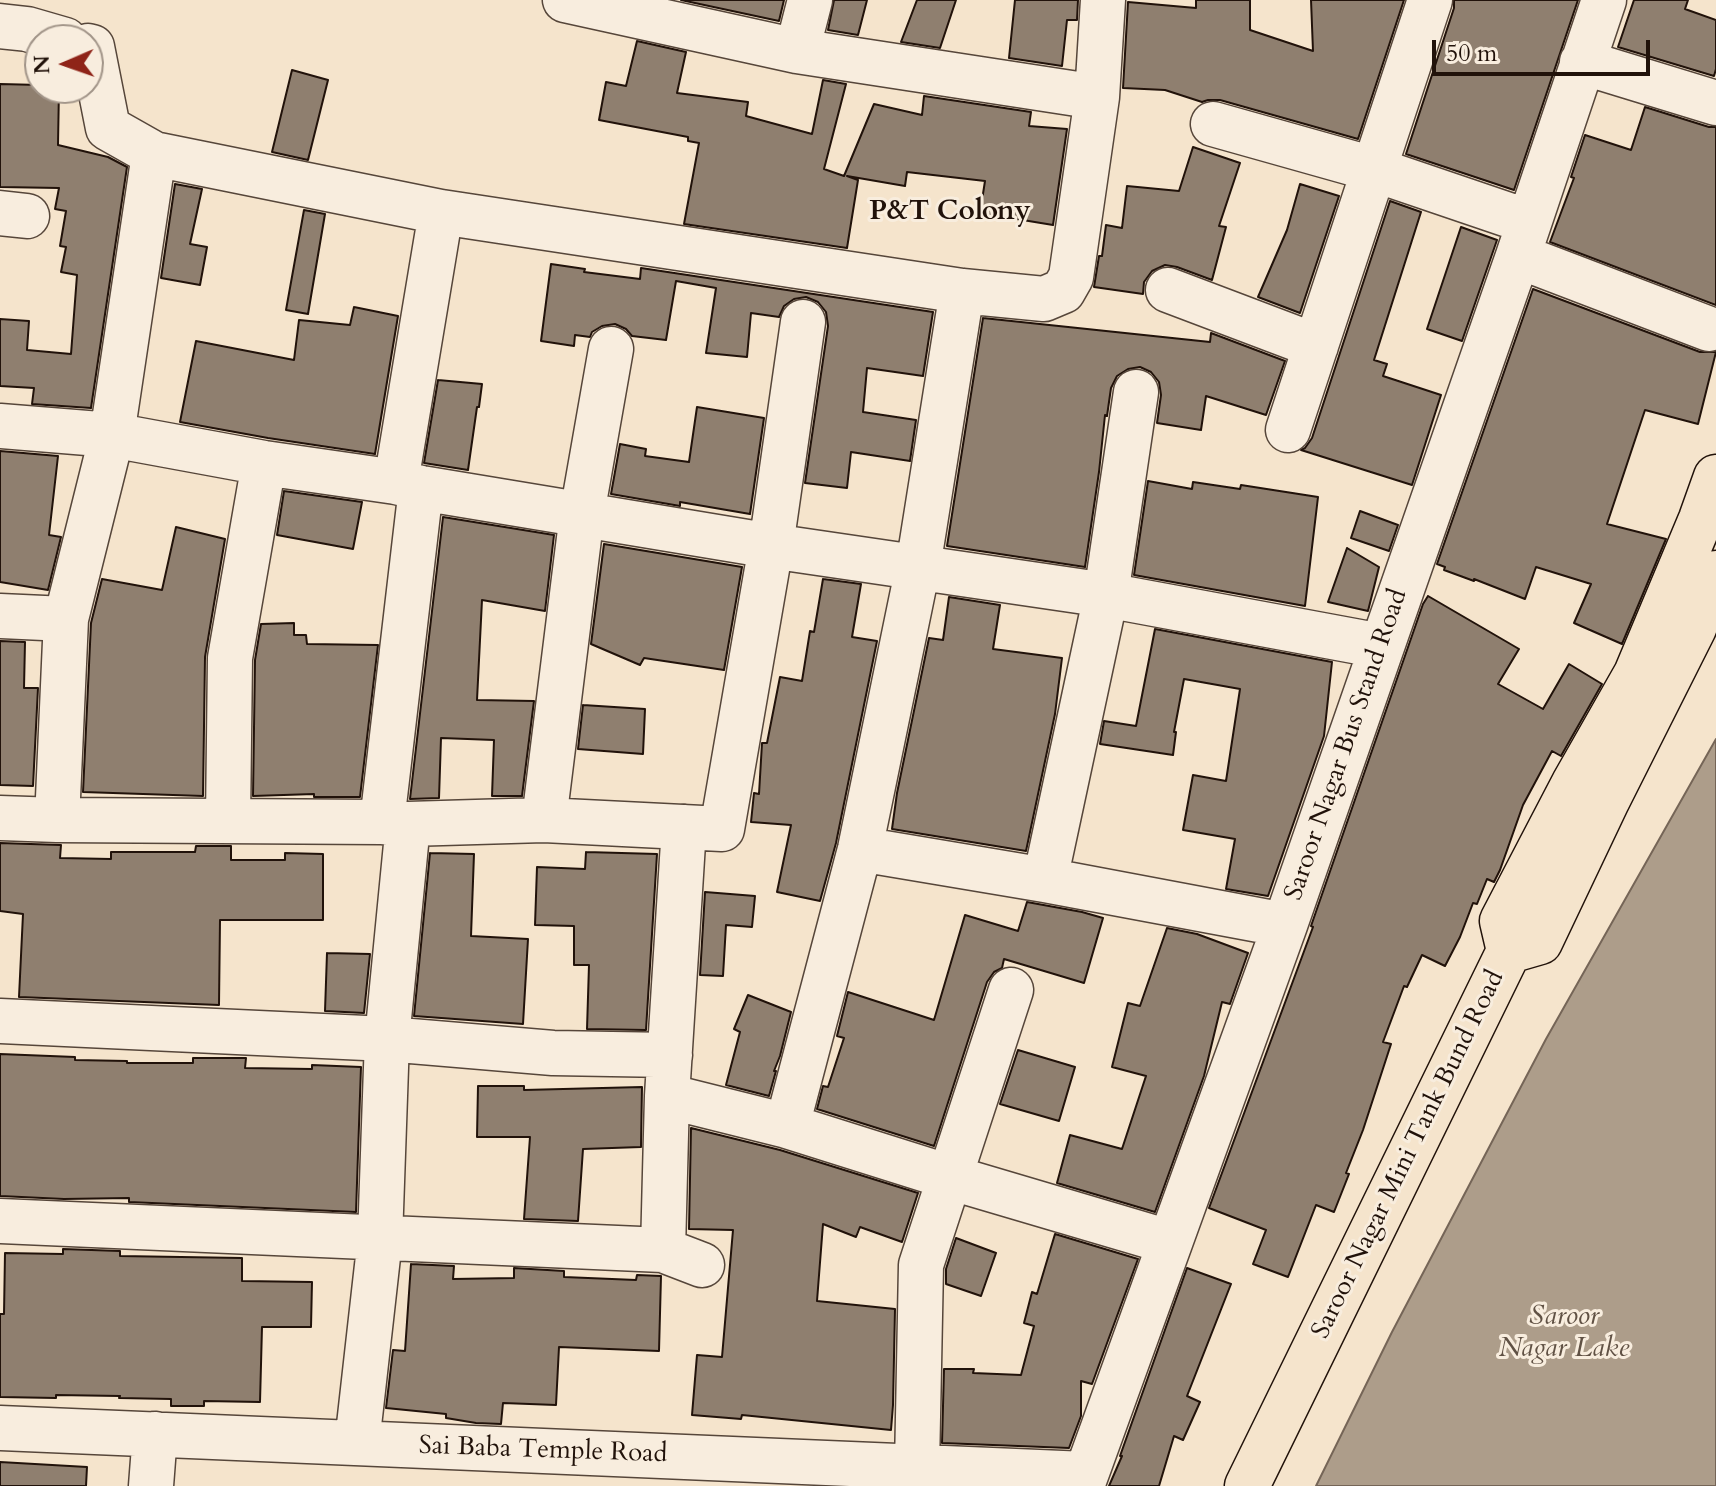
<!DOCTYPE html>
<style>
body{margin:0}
#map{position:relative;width:1716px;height:1486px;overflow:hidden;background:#f5e4cc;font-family:Cardo,serif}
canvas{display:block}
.north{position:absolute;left:24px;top:24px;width:80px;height:80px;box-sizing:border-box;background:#f8edde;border:2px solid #a29589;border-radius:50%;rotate:268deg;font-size:22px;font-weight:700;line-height:32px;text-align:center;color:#21120a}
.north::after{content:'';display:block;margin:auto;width:28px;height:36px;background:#8f2418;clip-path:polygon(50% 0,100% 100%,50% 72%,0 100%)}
.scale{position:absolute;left:1432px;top:40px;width:218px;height:36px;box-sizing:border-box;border:4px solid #21120a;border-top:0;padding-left:10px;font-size:24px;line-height:28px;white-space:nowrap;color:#21120a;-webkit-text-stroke:6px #f8edde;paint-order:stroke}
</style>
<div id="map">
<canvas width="1716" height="1486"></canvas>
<div class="north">N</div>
<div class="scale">50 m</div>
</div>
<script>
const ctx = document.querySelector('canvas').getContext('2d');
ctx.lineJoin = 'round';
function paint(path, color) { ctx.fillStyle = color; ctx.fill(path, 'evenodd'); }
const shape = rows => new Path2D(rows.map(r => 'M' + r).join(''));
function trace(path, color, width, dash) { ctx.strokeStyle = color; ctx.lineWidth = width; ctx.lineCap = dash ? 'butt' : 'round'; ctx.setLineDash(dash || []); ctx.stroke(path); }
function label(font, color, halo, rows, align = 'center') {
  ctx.font = font + ' Cardo,serif'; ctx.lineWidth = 6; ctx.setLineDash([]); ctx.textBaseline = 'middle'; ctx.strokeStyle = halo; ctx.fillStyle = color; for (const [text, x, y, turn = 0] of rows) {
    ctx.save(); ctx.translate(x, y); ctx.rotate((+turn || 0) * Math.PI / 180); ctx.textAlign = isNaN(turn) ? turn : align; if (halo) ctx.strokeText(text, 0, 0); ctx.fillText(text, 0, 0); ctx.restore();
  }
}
const water = shape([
 [1716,739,1716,1486,1316,1486,1392,1332,1546,1039,1716,739]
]);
const building = shape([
 [681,0,784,0,779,21,681,0],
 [834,0,867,0,858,35,828,30,834,0],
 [917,0,956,0,940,48,901,42,917,0],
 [1015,0,1078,0,1077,20,1067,20,1062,66,1009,58,1015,0],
 [1196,0,1250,0,1250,30,1313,51,1311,0,1404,0,1358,139,1220,100,1208,100,1202,102,1165,90,1123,88,1128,2,1196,8,1196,0],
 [1454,0,1578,0,1514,190,1406,154,1454,8,1454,0],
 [1634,0,1688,0,1685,9,1716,20,1716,69,1714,76,1618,47,1634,0],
 [637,41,686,52,677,93,748,102,746,116,812,134,823,80,846,84,824,169,844,176,874,104,922,115,924,96,1031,112,1029,126,1067,129,1053,225,980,213,985,181,907,172,905,186,847,176,858,180,847,248,684,224,699,143,688,141,688,137,599,120,606,82,626,86,637,41],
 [292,70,328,80,308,160,272,152,292,70],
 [0,84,40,85,40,88,59,88,58,145,108,157,127,167,91,408,32,404,34,388,0,386,0,319,29,321,27,350,71,354,77,275,61,272,66,247,60,246,66,211,55,209,59,188,0,187,0,84],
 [1645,107,1709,127,1716,127,1716,305,1550,242,1574,178,1571,177,1585,135,1631,150,1645,107],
 [1193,147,1240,163,1219,226,1226,227,1212,280,1177,267,1165,265,1152,271,1144,282,1143,294,1094,287,1099,256,1102,256,1106,225,1122,228,1127,186,1179,191,1193,147],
 [175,184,202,189,190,244,207,247,200,285,161,278,175,184],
 [1300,184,1339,196,1300,313,1258,297,1287,230,1300,184],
 [1390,201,1421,212,1374,360,1387,364,1383,376,1441,395,1412,485,1301,450,1305,448,1312,438,1390,201],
 [304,210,325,214,308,314,286,310,304,210],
 [1461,227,1497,240,1462,341,1427,329,1461,227],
 [551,264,585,269,584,272,640,279,641,268,933,312,923,376,867,368,863,412,916,420,910,461,851,452,847,488,805,483,828,326,826,312,818,302,806,297,794,299,784,306,779,317,751,313,747,357,706,353,716,288,676,281,666,340,632,336,626,329,615,324,602,326,592,332,590,337,575,335,574,346,541,341,551,264],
 [1533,289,1700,352,1716,352,1698,424,1645,410,1607,524,1666,539,1622,644,1574,623,1591,584,1536,567,1525,599,1474,579,1474,581,1444,570,1445,567,1437,564,1533,289],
 [354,307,398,316,375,454,268,438,180,422,196,341,294,360,299,320,350,325,354,307],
 [983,318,1210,342,1211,333,1285,361,1266,415,1206,396,1201,430,1157,423,1161,395,1159,382,1151,372,1140,367,1128,369,1117,376,1111,388,1107,416,1105,415,1099,472,1085,567,947,546,983,318],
 [438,380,482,384,479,407,477,407,468,470,424,463,438,380],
 [697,407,764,418,750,514,680,502,680,506,611,494,620,444,646,449,645,456,689,462,697,407],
 [0,451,58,456,49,535,61,537,48,590,0,582,0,451],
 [1148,481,1192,489,1193,482,1240,489,1241,485,1318,497,1305,606,1134,575,1148,481],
 [284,491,362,502,353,549,277,535,284,491],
 [1360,511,1398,525,1389,551,1351,538,1360,511],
 [443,517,554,535,545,611,482,600,477,700,534,701,522,796,492,796,494,740,441,738,439,798,410,799,443,517],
 [176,527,225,539,205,657,203,796,83,792,91,623,102,579,162,590,176,527],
 [604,544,742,567,724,670,644,658,640,665,591,644,604,544],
 [1347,548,1379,567,1368,611,1328,602,1347,548],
 [823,579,861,584,852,637,877,641,836,843,820,901,777,892,791,825,751,822,754,793,759,794,762,743,767,743,780,677,802,681,810,631,814,632,823,579],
 [1428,596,1519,649,1498,684,1543,709,1569,664,1602,684,1561,756,1552,751,1523,805,1500,870,1494,882,1487,879,1477,904,1473,903,1460,937,1445,966,1422,955,1407,987,1404,986,1383,1042,1391,1044,1363,1130,1346,1173,1349,1174,1334,1212,1316,1205,1288,1277,1253,1264,1266,1230,1209,1208,1313,927,1311,926,1423,604,1428,596],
 [949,597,1000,605,993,649,1062,658,1055,714,1026,851,892,829,897,793,929,638,943,640,949,597],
 [294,623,294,635,306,635,307,644,378,645,360,797,314,797,314,794,253,796,255,660,261,624,294,623],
 [1155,629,1332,662,1324,736,1268,896,1226,889,1235,839,1183,830,1193,775,1226,781,1240,689,1184,679,1174,732,1176,732,1173,755,1100,744,1104,721,1136,726,1155,629],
 [0,641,25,642,24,688,38,688,33,786,0,785,0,641],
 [583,705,645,709,643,754,578,749,583,705],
 [0,843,61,845,60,858,111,859,111,852,195,852,196,846,231,846,231,860,285,860,285,853,323,854,323,920,220,920,219,1005,19,997,23,914,0,911,0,843],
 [586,852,657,854,646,1030,587,1029,589,965,574,965,574,926,535,925,537,867,585,869,586,852],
 [430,853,474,854,471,936,528,939,523,1024,414,1016,430,853],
 [705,892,755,896,752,927,726,925,723,976,700,975,705,892],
 [1027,902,1082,912,1103,918,1084,983,1004,959,1002,968,994,972,987,982,934,1146,817,1109,823,1086,828,1087,844,1038,837,1036,848,992,934,1020,965,915,1018,931,1027,902],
 [1167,928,1197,934,1248,953,1230,1004,1222,1002,1204,1076,1155,1212,1057,1183,1070,1135,1122,1149,1146,1076,1112,1067,1128,1003,1140,1006,1167,928],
 [327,953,370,954,364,1013,325,1011,327,953],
 [748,995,791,1012,780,1056,774,1071,776,1071,769,1096,726,1085,740,1032,734,1029,748,995],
 [1018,1050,1075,1067,1059,1121,1000,1104,1018,1050],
 [0,1054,75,1057,75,1060,127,1061,127,1063,193,1063,193,1058,246,1058,245,1068,312,1069,312,1065,361,1067,356,1212,129,1202,129,1198,64,1199,0,1196,0,1054],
 [478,1086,524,1086,524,1090,642,1087,641,1147,583,1149,578,1221,524,1219,530,1137,477,1137,478,1086],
 [691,1128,780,1150,918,1193,902,1242,860,1227,856,1237,823,1224,817,1301,895,1309,893,1405,891,1430,742,1415,741,1419,692,1415,697,1355,722,1357,733,1230,689,1229,691,1128],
 [1055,1234,1138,1259,1092,1384,1081,1381,1081,1416,1069,1448,942,1443,944,1369,974,1369,973,1373,1021,1375,1034,1326,1024,1323,1032,1292,1037,1294,1055,1234],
 [956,1238,996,1253,981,1296,946,1284,946,1269,956,1238],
 [63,1249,120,1251,120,1256,242,1258,242,1281,312,1282,311,1327,262,1327,260,1402,204,1401,204,1406,171,1406,171,1399,119,1398,120,1396,56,1395,56,1398,0,1397,0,1314,4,1314,5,1253,63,1254,63,1249],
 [411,1264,454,1266,453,1279,514,1278,514,1268,564,1271,564,1277,636,1280,637,1275,661,1276,659,1351,559,1347,556,1405,503,1403,501,1424,476,1423,446,1418,446,1414,386,1408,393,1350,405,1351,411,1264],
 [1187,1268,1231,1284,1187,1396,1200,1402,1183,1440,1174,1436,1159,1486,1109,1486,1122,1456,1120,1456,1187,1268],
 [0,1462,87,1467,86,1486,0,1486,0,1462]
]);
const minor = shape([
 [565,0,797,51,1097,97],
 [0,26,27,29,65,40],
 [88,46,92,47,108,128,154,154,441,212,962,291,1044,299,1063,291,1071,277,1097,97,1103,0],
 [797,51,810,0],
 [1582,62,1716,103],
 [1213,124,1373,169,1529,222],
 [0,213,27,216],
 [1518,256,1709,329],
 [1168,290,1316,346],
 [0,426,112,435,264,463,396,482,421,488,771,546,1106,595,1381,646],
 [1288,430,1430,0],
 [396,482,441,212],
 [0,616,66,619],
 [0,818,57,820,382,822,408,824,544,820,722,829,771,546,803,322],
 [57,820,66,619,112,435,154,154],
 [228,820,230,658,264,463],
 [544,820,582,514,611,349],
 [382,822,421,488],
 [860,849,1045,880,1285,925],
 [1045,880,1106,595,1136,392],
 [0,1021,387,1039,553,1053,670,1055],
 [667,1096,787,1126,949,1177,1169,1242],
 [787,1126,860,849,918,567,962,291],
 [0,1221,663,1250,702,1265],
 [663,1250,667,1096,684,827],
 [0,1428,1086,1474],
 [357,1443,380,1239,387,1039,408,824],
 [917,1467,921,1265,1011,990],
 [151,1486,155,1434],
 [1082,1486,1285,925,1518,256,1604,0]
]);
const major = shape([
 [1509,951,1540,942,1607,801,1694,628,1716,573],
 [1247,1486,1509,951,1502,921,1574,783,1636,674,1701,519,1716,477]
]);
const streetNames = [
 ["Saroor Nagar Bus Stand Road",1347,745,-71],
 ["Saroor Nagar Mini Tank Bund Road",1409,1155,-64],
 ["Sai Baba Temple Road",543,1451,2]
];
const neighbourhoodNames = [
 ["P&T Colony",950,213]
];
const waterNames = [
 ["Saroor",1564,1318],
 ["Nagar Lake",1564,1350]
];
paint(water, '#ad9d8a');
trace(water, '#756557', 2);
paint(building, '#8f7f6f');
trace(building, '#21120a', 2);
trace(minor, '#56463a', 47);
trace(major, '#21120a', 47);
trace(minor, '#f8edde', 44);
trace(major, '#f5e4cc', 44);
label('26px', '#21120a', '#f8edde', streetNames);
label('bold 28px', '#21120a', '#f8edde', neighbourhoodNames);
label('italic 28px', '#605144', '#f8edde', waterNames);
</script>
